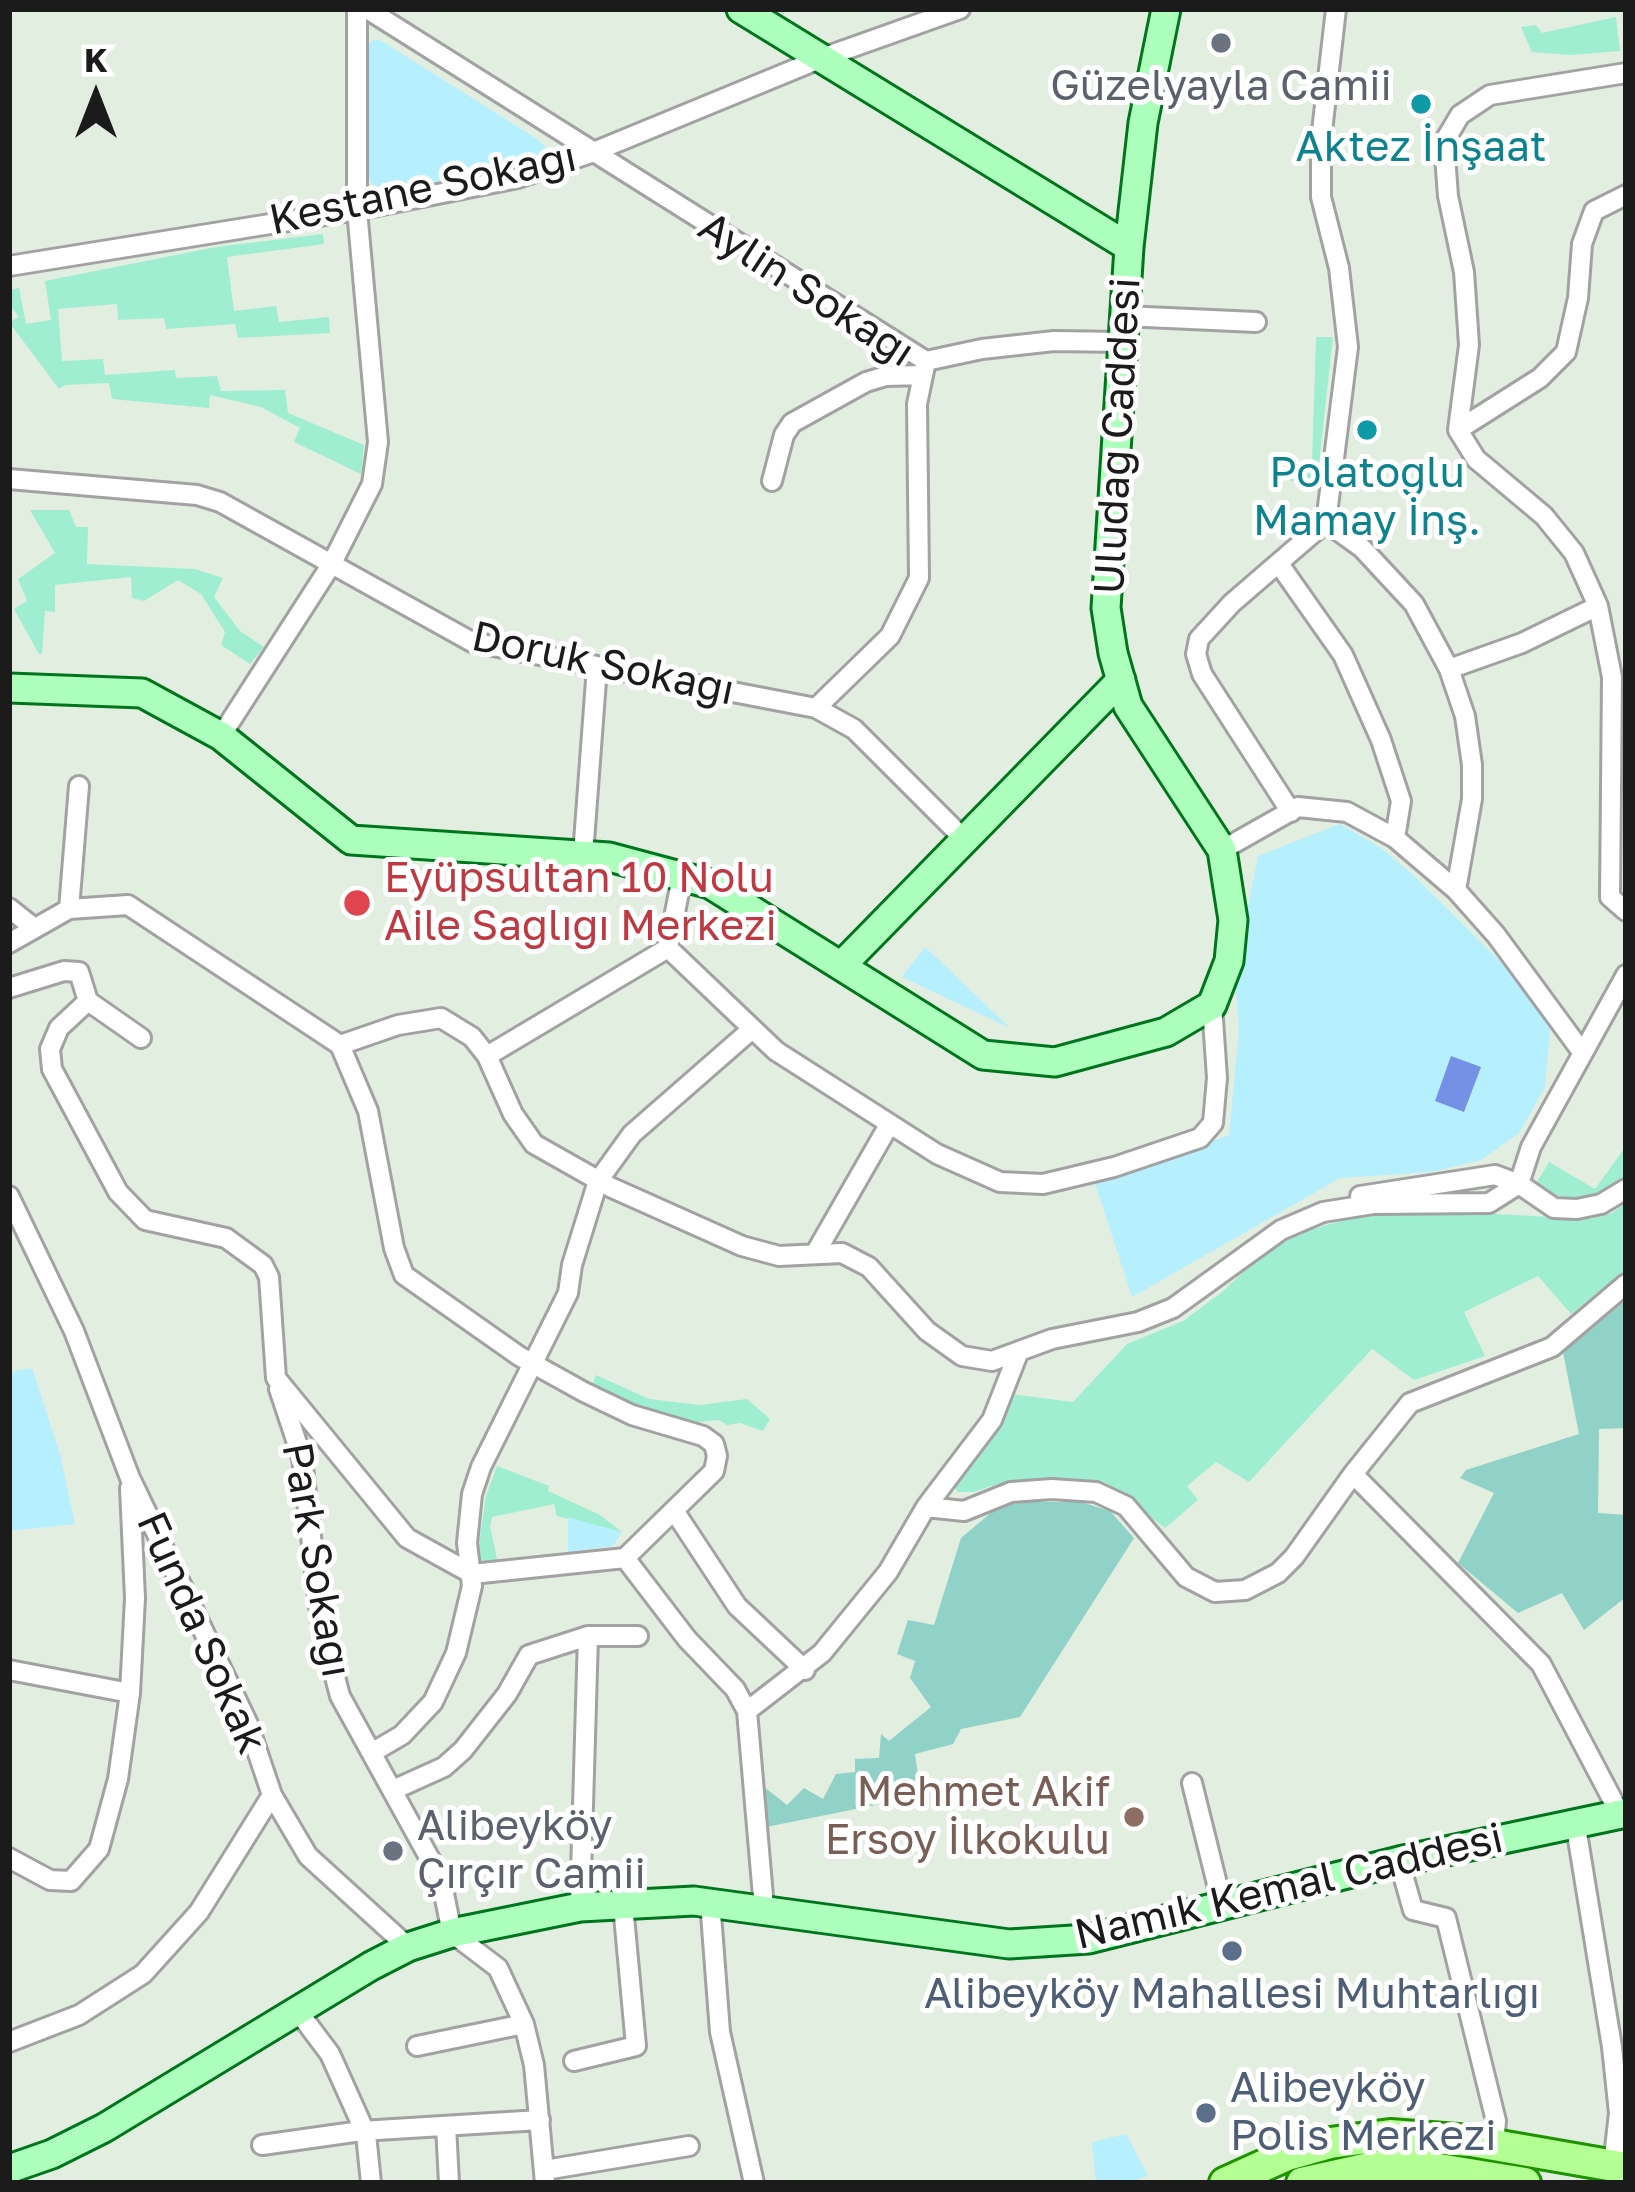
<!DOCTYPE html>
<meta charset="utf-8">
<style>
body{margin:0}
#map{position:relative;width:1635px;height:2192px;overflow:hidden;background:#e2eee0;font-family:"Golos Text",sans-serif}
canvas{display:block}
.frame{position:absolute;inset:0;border:12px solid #1b1b1b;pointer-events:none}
.north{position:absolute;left:36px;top:36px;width:120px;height:120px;-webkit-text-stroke:9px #fff;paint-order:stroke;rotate:0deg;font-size:33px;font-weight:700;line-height:48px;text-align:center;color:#1b1b1b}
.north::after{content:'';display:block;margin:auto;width:42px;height:54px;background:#1b1b1b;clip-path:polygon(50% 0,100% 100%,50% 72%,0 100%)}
</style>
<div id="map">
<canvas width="1635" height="2192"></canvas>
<div class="frame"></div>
<div class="north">K</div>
</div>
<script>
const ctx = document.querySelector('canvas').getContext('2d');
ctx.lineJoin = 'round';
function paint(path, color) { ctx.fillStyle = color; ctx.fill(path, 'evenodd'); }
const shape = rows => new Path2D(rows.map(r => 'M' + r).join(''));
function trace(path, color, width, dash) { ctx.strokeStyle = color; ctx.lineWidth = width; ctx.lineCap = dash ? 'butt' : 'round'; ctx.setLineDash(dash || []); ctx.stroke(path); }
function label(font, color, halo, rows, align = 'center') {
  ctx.font = font + ' "Golos Text",sans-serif'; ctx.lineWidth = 10; ctx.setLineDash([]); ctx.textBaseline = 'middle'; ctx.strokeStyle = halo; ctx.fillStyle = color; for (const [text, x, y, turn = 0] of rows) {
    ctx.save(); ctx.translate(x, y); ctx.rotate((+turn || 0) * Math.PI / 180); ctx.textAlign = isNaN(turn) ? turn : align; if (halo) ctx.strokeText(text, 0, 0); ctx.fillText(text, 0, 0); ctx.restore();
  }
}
const grass = shape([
 [1616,17,1620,51,1571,55,1532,52,1521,27,1536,25,1542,33],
 [323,234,324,244,227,257,234,311,276,306,279,322,329,317,330,333,238,338,235,324,166,329,164,318,118,320,117,304,58,309,62,361,103,359,105,375,175,370,176,378,217,376,221,391,285,390,288,413,364,445,361,474,294,442,300,428,261,407,210,395,209,408,112,399,109,383,65,385,59,389,9,322,19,317,9,304,9,290,19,288,26,324,51,320,45,281,216,247],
 [1316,337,1333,337,1317,481,1290,481,1290,464,1312,463],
 [30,510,69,510,76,527,88,527,87,564,195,569,223,578,214,597,240,631,264,647,250,664,221,645,225,632,201,594,178,580,144,601,132,598,131,577,55,585,55,612,45,611,42,654,39,654,14,609,27,601,18,579,55,553],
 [1626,1146,1626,1177,1604,1192,1577,1198,1553,1195,1540,1190,1537,1182,1549,1162,1595,1189],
 [1626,1202,1626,1269,1571,1314,1538,1276,1464,1312,1485,1356,1414,1380,1372,1349,1249,1482,1216,1462,1187,1486,1198,1500,1165,1528,1105,1482,1043,1481,991,1486,974,1492,958,1492,953,1486,1010,1394,1073,1402,1127,1344,1183,1321,1221,1293,1259,1257,1302,1232,1373,1212,1437,1211,1591,1219,1612,1213],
 [596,1375,649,1399,699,1405,747,1399,770,1419,763,1431,740,1423,727,1425,719,1420,687,1423,663,1418,591,1389],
 [497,1466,549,1486,548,1491,600,1515,622,1532,557,1516,554,1504,492,1517,490,1526,498,1564,476,1565,486,1496]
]);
const forest = shape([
 [1626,1300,1626,1428,1599,1429,1598,1513,1626,1515,1626,1597,1584,1630,1562,1593,1518,1613,1458,1563,1494,1493,1460,1478,1466,1470,1579,1434,1563,1352],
 [1015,1502,1081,1502,1110,1511,1134,1538,1020,1717,961,1729,953,1744,915,1754,921,1796,766,1827,763,1786,787,1805,804,1788,823,1799,836,1774,855,1772,855,1759,879,1758,881,1734,889,1741,931,1707,910,1678,915,1661,897,1654,908,1620,934,1625,961,1538,993,1511]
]);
const park = shape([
 [373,40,380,40,537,139,546,147,547,154,478,176,374,191,369,176,368,45],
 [1340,824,1381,848,1412,874,1529,990,1550,1030,1545,1087,1519,1133,1481,1160,1431,1172,1340,1178,1132,1297,1095,1183,1229,1135,1239,1031,1235,973,1258,856],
 [925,947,1010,1028,902,977],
 [32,1368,60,1454,75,1524,9,1531,9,1372],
 [568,1517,570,1518,622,1532,613,1546,568,1552],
 [1126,2134,1148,2176,1128,2183,1096,2183,1092,2142]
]);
const pitch = shape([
 [1451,1056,1481,1067,1464,1112,1435,1101]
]);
const minor = shape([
 [367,9,926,361],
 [1626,73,1490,95,1460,115,1444,142,1448,196,1464,272,1469,345,1458,430,1476,459,1544,516,1574,553,1598,606,1612,677,1610,897,1626,911],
 [9,266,357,210,518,178,591,153,822,58,960,9],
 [1124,316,1256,322],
 [926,361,982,349,1054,341,1123,342],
 [1458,430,1540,378,1566,352,1578,298,1582,244,1594,211,1626,195],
 [9,479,197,495,220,502,472,642,816,708,854,729,964,839],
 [772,481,784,435,792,423,866,382,886,376,923,375],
 [1326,522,1348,347,1339,268,1321,197,1321,140,1336,9],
 [1279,564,1343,655,1381,740,1401,801,1395,838],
 [1449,669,1522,643,1598,606],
 [816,708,890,636,919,578,917,404,926,361],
 [221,736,331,565,372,484,378,442,357,210,357,9],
 [1291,812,1202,674,1196,654,1199,639,1232,603,1326,522,1362,548,1414,604,1449,669,1465,716,1472,765,1472,799,1456,890],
 [1222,850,1298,807,1347,812,1395,838,1456,890,1496,935,1582,1052],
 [583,855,597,667],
 [9,908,33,927],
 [69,909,79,786],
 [9,943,69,909,128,905,340,1045,368,1111,394,1248,404,1275,519,1356,584,1392,632,1415,703,1436,714,1444,717,1456,714,1471,625,1558,472,1574,407,1538,276,1378,269,1277,263,1265,226,1238,145,1220,118,1192,52,1069,50,1049,59,1028,88,1001,79,972,64,971,9,988],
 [668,948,776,1051,937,1154,1000,1182,1043,1184,1114,1167,1200,1138,1213,1123,1217,1078,1212,1005],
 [88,1001,141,1038],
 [340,1045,398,1025,441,1018,472,1037,487,1056,513,1114,534,1144,610,1187,742,1246,779,1256,842,1253,869,1267,927,1331,962,1356,992,1361,1052,1339,1138,1322,1173,1308,1281,1230,1323,1212,1373,1204,1489,1203,1519,1184],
 [487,1056,668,948,682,877],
 [1519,1184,1531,1147,1626,975],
 [9,1196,74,1331,130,1478,248,1724,272,1795,199,1912,143,1974,79,2015,9,2042],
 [1360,1196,1495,1175,1519,1184,1554,1208,1577,1209,1601,1204,1626,1189],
 [816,1252,889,1125],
 [279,1389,302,1458,321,1623,340,1696,441,1879,452,1933,498,1968,524,2024,534,2065,545,2183],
 [1353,1474,1541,1664,1620,1814],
 [926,1507,964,1511,1011,1492,1052,1489,1096,1492,1126,1506,1186,1577,1215,1592,1245,1590,1278,1573,1294,1557,1353,1474,1410,1403,1552,1347,1626,1284],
 [675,1512,737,1606,805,1670],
 [625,1558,687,1639,735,1689,747,1711,764,1908],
 [9,1670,130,1693],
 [747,1711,822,1653,888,1572,926,1507,992,1420,1019,1351],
 [373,1752,402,1735,433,1702,456,1653,472,1586,467,1543,472,1494,481,1467,568,1293,572,1265,598,1181,632,1134,751,1030],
 [1192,1783,1222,1904],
 [393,1790,444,1767,463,1750,507,1694,529,1655,588,1636,638,1636],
 [272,1795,308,1856,408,1947],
 [1575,1821,1612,2047,1619,2113,1613,2166],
 [9,1858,50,1880,71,1881,99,1849,118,1779,130,1693,135,1598,130,1488],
 [1399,1861,1413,1910,1446,1918,1496,2121,1494,2145],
 [710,1901,720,2032,754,2183],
 [580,1907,588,1636],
 [297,2010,330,2054,366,2134,371,2183],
 [417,2046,524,2024],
 [574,2061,636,2046,623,1905],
 [446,2126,449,2183],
 [262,2145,361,2131,540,2120],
 [545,2170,689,2146]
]);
const secondary = shape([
 [741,9,1129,247],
 [9,688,142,693,221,736,351,840,609,857,710,884,983,1055,1055,1062,1166,1032,1212,1005,1229,961,1233,920,1222,850,1128,706,1113,653,1106,608,1129,247,1143,123,1166,9],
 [842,965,1121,680],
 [9,2169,52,2154,104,2128,371,1966,408,1947,452,1933,580,1907,694,1901,1009,1944,1089,1939,1399,1861,1626,1813]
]);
const primary = shape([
 [1225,2183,1287,2155,1330,2143,1390,2135,1471,2141,1626,2168],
 [1302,2183,1374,2167,1420,2166,1525,2183]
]);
const markers = [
 [1221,43,12,"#6b7280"],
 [1421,104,12,"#0f9aa8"],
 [1367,430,12,"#0f9aa8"],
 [357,903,15,"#e0444e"],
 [1134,1817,12,"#8d6e63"],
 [393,1851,12,"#6b7280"],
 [1232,1951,12,"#5c6f8a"],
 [1206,2113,12,"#5c6f8a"]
];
const worshipNames = [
 ["Güzelyayla Camii",1221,87],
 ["Alibeyköy",417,1827,"left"],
 ["Çırçır Camii",417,1875,"left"]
];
const cultureNames = [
 ["Aktez İnşaat",1421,148],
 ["Polatoğlu",1367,474],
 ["Mamay İnş.",1367,522]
];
const streetNames = [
 ["Kestane Sokağı",423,189,-12],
 ["Aylin Sokağı",806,290,33],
 ["Uludağ Caddesi",1118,436,-87],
 ["Doruk Sokağı",603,664,12],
 ["Park Sokağı",316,1560,80],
 ["Funda Sokak",201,1633,66],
 ["Namık Kemal Caddesi",1289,1887,-13]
];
const healthNames = [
 ["Eyüpsultan 10 Nolu",384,879],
 ["Aile Sağlığı Merkezi",384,927]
];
const educationNames = [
 ["Mehmet Akif",1110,1793],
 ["Ersoy İlkokulu",1110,1841]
];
const serviceNames = [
 ["Alibeyköy Mahallesi Muhtarlığı",1232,1995],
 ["Alibeyköy",1230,2089,"left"],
 ["Polis Merkezi",1230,2137,"left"]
];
paint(grass, '#9feed2');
paint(forest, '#90d2c7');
paint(park, '#b6effe');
paint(pitch, '#7591e6');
trace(minor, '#a2a2a2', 24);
trace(secondary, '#00751c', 33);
trace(primary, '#1d9300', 36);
trace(minor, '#fff', 18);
trace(secondary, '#adffbc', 27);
trace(primary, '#b4ff94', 30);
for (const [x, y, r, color] of markers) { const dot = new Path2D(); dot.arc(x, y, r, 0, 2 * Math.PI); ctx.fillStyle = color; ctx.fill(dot); trace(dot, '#fff', 4.5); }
label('42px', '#5b616d', '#fff', worshipNames);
label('42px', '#0d838f', '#fff', cultureNames);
label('42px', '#1b1b1b', '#fff', streetNames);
label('42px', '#be3a42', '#fff', healthNames, 'left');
label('42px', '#785e54', '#fff', educationNames, 'right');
label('42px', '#4e5e75', '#fff', serviceNames);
</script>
